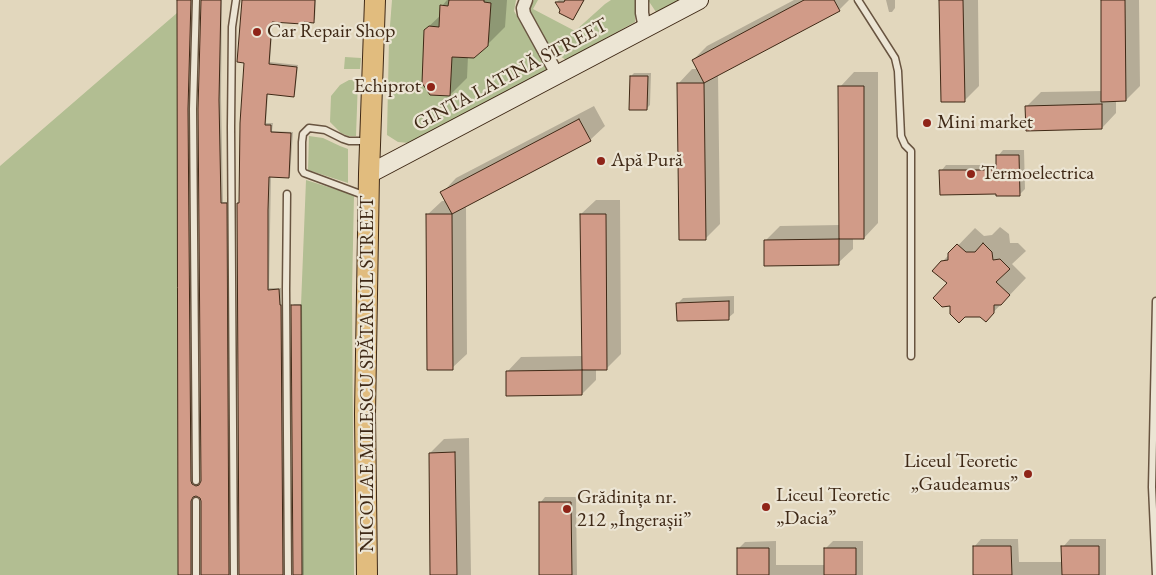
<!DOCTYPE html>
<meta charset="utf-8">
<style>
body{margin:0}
canvas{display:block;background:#e2d7bd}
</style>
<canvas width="1156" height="575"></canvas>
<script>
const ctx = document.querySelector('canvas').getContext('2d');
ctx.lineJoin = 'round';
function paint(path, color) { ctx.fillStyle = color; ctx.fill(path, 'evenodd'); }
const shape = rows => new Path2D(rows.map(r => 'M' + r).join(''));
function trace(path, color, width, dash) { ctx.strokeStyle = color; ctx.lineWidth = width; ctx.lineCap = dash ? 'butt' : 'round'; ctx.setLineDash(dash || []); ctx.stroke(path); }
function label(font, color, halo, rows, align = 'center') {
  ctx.font = font + ' "EB Garamond",serif'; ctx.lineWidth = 4.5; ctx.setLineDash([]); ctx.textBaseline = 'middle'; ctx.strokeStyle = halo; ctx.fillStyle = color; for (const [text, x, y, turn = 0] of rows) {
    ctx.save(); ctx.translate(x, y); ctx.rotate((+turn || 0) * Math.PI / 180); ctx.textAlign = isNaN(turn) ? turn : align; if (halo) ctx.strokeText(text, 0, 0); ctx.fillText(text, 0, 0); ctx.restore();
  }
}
const green = shape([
 [392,0,516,0,514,11,548,71,409,143,398,142,387,135,389,39],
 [534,0,538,0,533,9,575,31,605,4,611,0,635,0,635,22,566,60,560,56,549,45,529,12,530,7],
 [648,0,679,0,656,12],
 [177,13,178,575,0,575,0,166],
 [345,57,361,58,360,69,344,69],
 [349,80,358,80,356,136,348,136,341,133,330,122,331,96,340,85],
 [309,136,323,138,340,146,348,149,348,183,308,170],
 [306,180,354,195,352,292,354,575,302,575,301,305]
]);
const shadow = shape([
 [179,0,192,0,189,106,192,479,195,484,199,485,202,483,202,0,222,0,221,97,223,202,228,202,231,575,202,575,202,501,200,496,193,496,192,498,192,573,194,575,179,575],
 [243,0,316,0,315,19,313,21,273,21,270,62,298,65,295,94,293,96,268,93,266,123,273,123,272,131,293,132,290,175,289,177,271,176,269,288,281,288,281,304,282,304,285,575,240,575,238,204,240,202,245,61],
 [447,0,507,0,505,27,487,45,468,56,467,78,450,95,425,30,441,15,442,6],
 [559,0,582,0,584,1,576,15,573,19,556,2],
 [794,0,849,0,839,10,718,74,720,224,705,239,678,84,692,69,698,69,693,60,707,46],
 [886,0,895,0,895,8,892,12,889,12],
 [940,0,978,0,979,86,965,100],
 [1102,0,1139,0,1140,86,1126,100,1116,100,1116,113,1102,128,1026,107,1041,92,1103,91],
 [854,72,878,72,878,223,864,238,853,238,853,249,838,263,765,241,780,226,840,225,840,87],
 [634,73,651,73,650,105,647,108,631,76],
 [594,106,605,126,590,140,466,206,467,354,452,368,427,215,442,201,446,201,442,193,456,178],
 [1003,150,1024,150,1025,189,1019,195,998,193,941,171,946,165,998,165,998,156],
 [596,200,620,200,621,354,607,368,596,368,596,380,582,394,507,372,521,357,583,356,581,214],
 [1000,227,1009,234,1010,243,1018,243,1026,251,1012,264,1026,278,986,320,949,283,942,262,975,228,984,236,992,235],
 [734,296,734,313,728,318,678,303,683,298],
 [294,304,302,304,304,575,294,575,292,306],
 [469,438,471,575,432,575,430,453,444,439],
 [545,497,576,497,577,575,540,575,540,503],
 [981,539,1018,539,1019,562,1063,562,1063,547,1070,539,1106,539,1106,575,974,575,974,547],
 [776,541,776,565,825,565,825,549,833,541,863,541,863,575,738,575,738,549,745,542]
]);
const building = shape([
 [177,0,191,0,188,109,191,481,192,484,196,486,199,485,201,481,198,109,201,0,221,0,219,100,221,203,227,203,229,575,201,575,201,501,200,498,196,496,193,497,191,501,191,575,178,575,177,0],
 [242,0,315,0,314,23,304,22,302,24,272,22,269,64,297,67,294,97,267,94,265,125,271,125,271,132,291,133,289,178,269,177,268,210,268,290,279,289,280,305,281,305,283,575,239,575,237,203,239,203,240,123,244,63,237,62,242,0],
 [449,0,484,0,484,2,491,3,488,46,474,58,452,57,450,96,430,95,422,83,424,30,429,26,439,27,440,5,448,6,449,0],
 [565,0,584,0,573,20,559,13,560,10,555,2,564,2,565,0],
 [804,0,834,0,840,11,704,83,692,60,804,0],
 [939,0,963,0,965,102,941,102,939,0],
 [1101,0,1125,0,1126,101,1101,102,1101,0],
 [630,76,648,76,647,110,629,110,630,76],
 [677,83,704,83,706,240,679,240,677,83],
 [838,86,864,86,864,239,839,239,838,86],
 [1102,104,1102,129,1026,131,1025,106,1102,104],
 [579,119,591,141,452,214,440,192,579,119],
 [996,155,1019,155,1020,196,996,196,996,194,940,195,939,170,996,170,996,155],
 [426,214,452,214,453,370,427,370,426,214],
 [580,214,606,214,607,370,582,370,580,214],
 [839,239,839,265,764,266,764,240,839,239],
 [983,243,992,252,993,260,1000,259,1010,269,996,282,1010,295,1001,305,994,305,994,313,986,322,980,317,965,317,959,323,950,314,950,306,942,307,933,298,947,283,932,271,941,261,948,260,948,253,957,244,966,252,975,252,983,243],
 [729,301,729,320,677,321,676,303,729,301],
 [291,305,301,305,302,575,293,575,291,305],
 [582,370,582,395,506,396,506,371,582,370],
 [455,452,457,575,430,575,429,453,455,452],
 [539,502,571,502,572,575,539,575,539,502],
 [973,546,1011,546,1012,575,973,575,973,546],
 [1061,546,1099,546,1099,575,1062,575,1061,546],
 [737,548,769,548,769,575,737,575,737,548],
 [824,548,856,548,856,575,824,575,824,548]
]);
const lane = shape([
 [858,0,895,58,898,71,901,136,905,145,911,151,911,356],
 [287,194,286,289,288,575],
 [366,196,304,173,302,170,302,142,303,134,309,128,325,130,343,139,349,141,368,141],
 [196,481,193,109,196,0],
 [196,501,196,575],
 [234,575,231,127,232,27,236,0],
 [1156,575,1152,487,1156,301]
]);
const street = shape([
 [526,0,523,8,524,14,557,74],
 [642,0,642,13,645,28]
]);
const secondary = shape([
 [369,174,699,0]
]);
const primary = shape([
 [367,575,365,414,369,174,375,0]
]);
const markers = [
 [257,32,5,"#8f2418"],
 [431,87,5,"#8f2418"],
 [927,123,5,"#8f2418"],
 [601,161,5,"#8f2418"],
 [971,174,5,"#8f2418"],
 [1028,474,5,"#8f2418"],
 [766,507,5,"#8f2418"],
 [567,509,5,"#8f2418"]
];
const poiNames = [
 ["Car Repair Shop",267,32],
 ["Echiprot",421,87,"right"],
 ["Mini market",937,123],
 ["Apă Pură",611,161],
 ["Termoelectrica",981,174],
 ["Liceul Teoretic",1018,462,"right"],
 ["„Gaudeamus”",1018,485,"right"],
 ["Liceul Teoretic",776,496],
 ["„Dacia”",776,519],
 ["Grădinița nr.",577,498],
 ["212 „Îngerașii”",577,521]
];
const streetNames = [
 ["GINTA LATINĂ STREET",511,75,-28],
 ["NICOLAE MILESCU SPĂTARUL STREET",368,374,-90]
];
paint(green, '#b2be92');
paint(shadow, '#0003');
paint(building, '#d19b88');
trace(building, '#3f2916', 1);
trace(lane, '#685440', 9);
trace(street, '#685440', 15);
trace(secondary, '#3f2916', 20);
trace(primary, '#3f2916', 22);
trace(lane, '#ece5d4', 6);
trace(street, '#ece5d4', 12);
trace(secondary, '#ece5d4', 18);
trace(primary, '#e1bc7e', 20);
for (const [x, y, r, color] of markers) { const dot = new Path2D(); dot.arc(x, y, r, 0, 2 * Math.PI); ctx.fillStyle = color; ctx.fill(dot); trace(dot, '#ece5d4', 2); }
label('20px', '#3f2916', '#ece5d4', poiNames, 'left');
label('20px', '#3f2916', '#ece5d4', streetNames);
</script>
